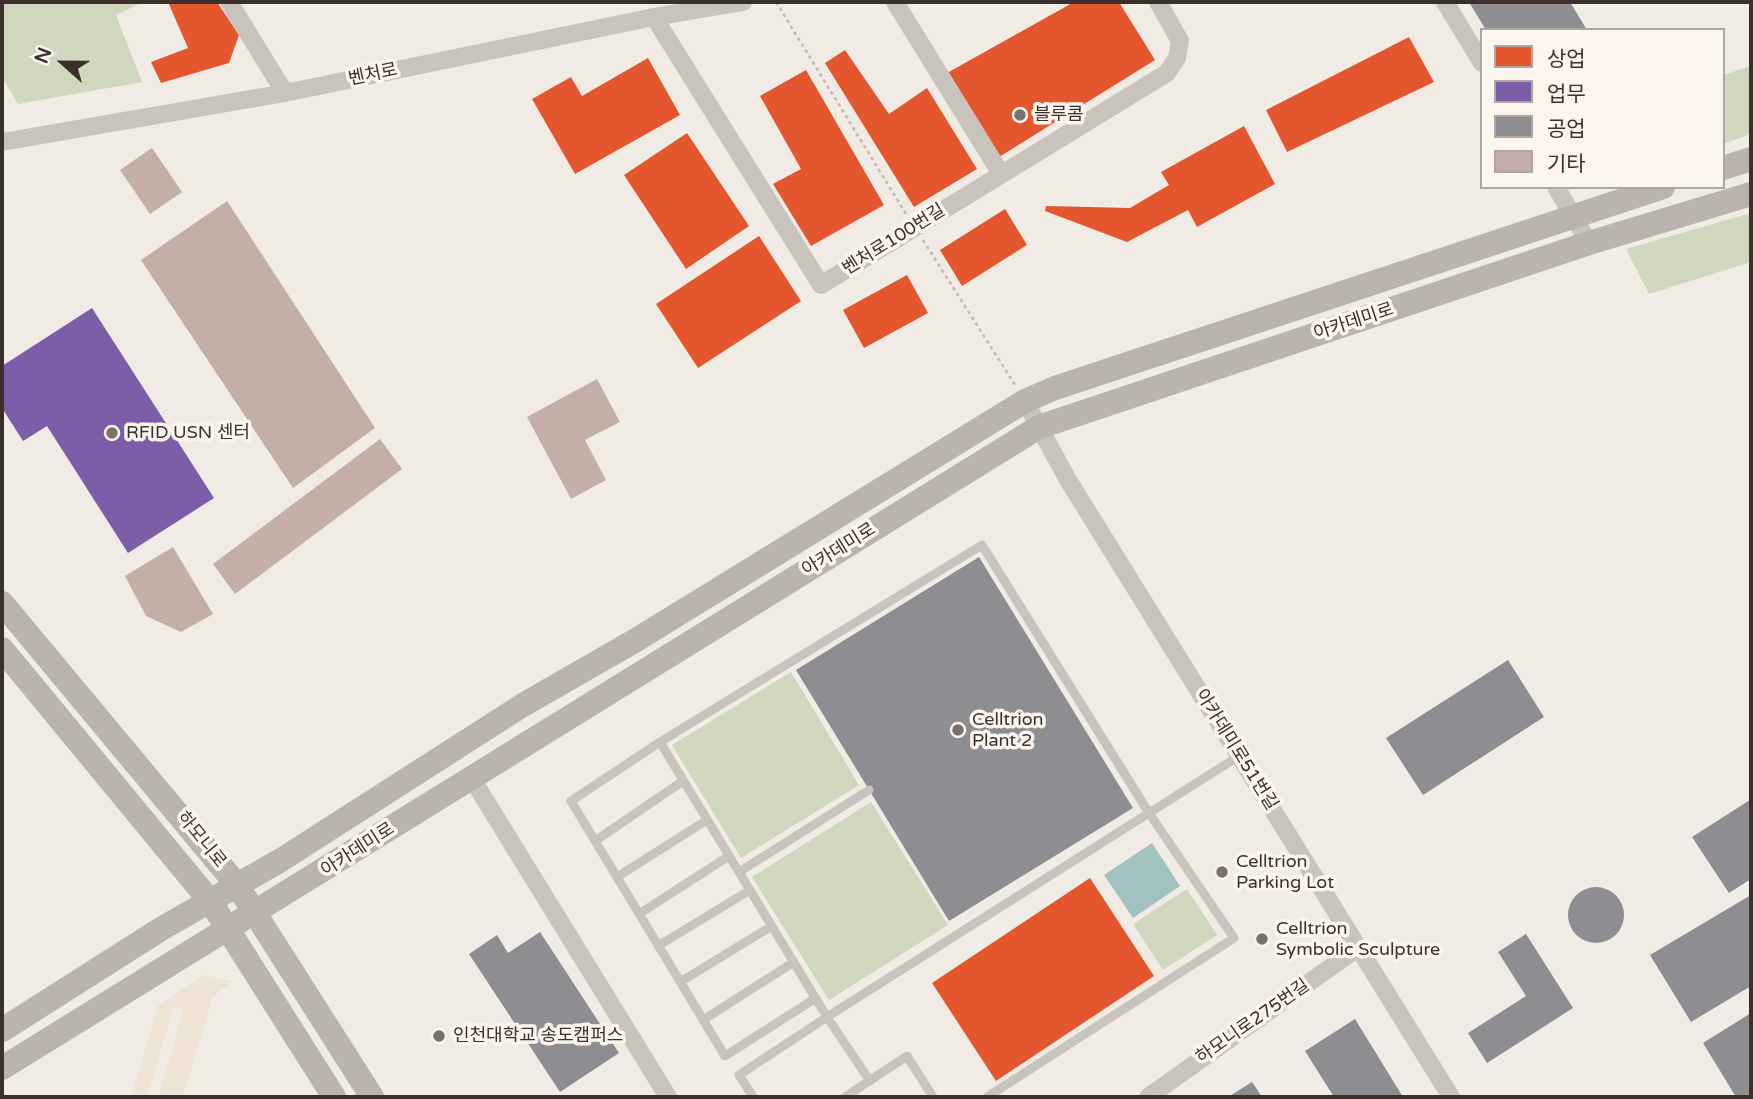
<!DOCTYPE html>
<meta charset="utf-8">
<style>
body{margin:0}
#map{position:relative;width:1753px;height:1099px;overflow:hidden;background:#f0ebe5;font-family:"Varela Round","Noto Sans KR",sans-serif}
canvas{display:block}
.frame{position:absolute;inset:0;border:4px solid #3b302b;pointer-events:none}
.legend{position:absolute;left:1480px;top:28px;width:245px;height:161px;box-sizing:border-box;background:#fbf5ee;border:2px solid #aea6a0;margin:0;padding:9px 12px;list-style:none;font-size:21px;color:#3b302b}
.legend li{display:flex;align-items:center;gap:14px;height:35px}
.legend b{width:35px;border:2px solid #aea6a0}
.north{position:absolute;left:28px;top:28px;width:70px;height:70px;-webkit-text-stroke:5px #fbf5ee;paint-order:stroke;rotate:291deg;font-size:19px;font-weight:700;line-height:28px;text-align:center;color:#3b302b}
.north::after{content:'';display:block;margin:auto;width:24px;height:32px;background:#3b302b;clip-path:polygon(50% 0,100% 100%,50% 72%,0 100%)}
</style>
<div id="map">
<canvas width="1753" height="1099"></canvas>
<div class="frame"></div>
<ul class="legend">
<li><b style="height:19px;background:#e4572e"></b>상업</li>
<li><b style="height:19px;background:#7b5ea7"></b>업무</li>
<li><b style="height:19px;background:#8d8d92"></b>공업</li>
<li><b style="height:19px;background:#c3afa7"></b>기타</li>
</ul>
<div class="north">N</div>
</div>
<script>
const ctx = document.querySelector('canvas').getContext('2d');
ctx.lineJoin = 'round';
function paint(path, color) { ctx.fillStyle = color; ctx.fill(path, 'evenodd'); }
const shape = rows => new Path2D(rows.map(r => 'M' + r).join(''));
function trace(path, color, width, dash) { ctx.strokeStyle = color; ctx.lineWidth = width; ctx.lineCap = dash ? 'butt' : 'round'; ctx.setLineDash(dash || []); ctx.stroke(path); }
function label(font, color, halo, rows, align = 'center') {
  ctx.font = font + ' "Varela Round","Noto Sans KR",sans-serif'; ctx.lineWidth = 7; ctx.setLineDash([]); ctx.textBaseline = 'middle'; ctx.strokeStyle = halo; ctx.fillStyle = color; for (const [text, x, y, turn = 0] of rows) {
    ctx.save(); ctx.translate(x, y); ctx.rotate((+turn || 0) * Math.PI / 180); ctx.textAlign = isNaN(turn) ? turn : align; if (halo) ctx.strokeText(text, 0, 0); ctx.fillText(text, 0, 0); ctx.restore();
  }
}
const green = shape([
 [2,2,143,2,116,15,142,82,18,104,2,77],
 [1751,66,1751,134,1723,144,1723,75],
 [1751,213,1751,262,1649,294,1626,249],
 [791,672,859,785,741,858,672,745],
 [871,802,948,925,829,1000,752,877],
 [1187,889,1217,935,1163,970,1133,924]
]);
const plaza = shape([
 [203,975,232,981,213,996,183,1097,158,1097,184,1009,174,1006,147,1097,131,1097,158,1006]
]);
const water = shape([
 [1152,843,1180,886,1133,918,1104,875]
]);
const shops = shape([
 [168,2,217,2,239,35,229,63,161,83,151,62,188,48],
 [1074,2,1119,2,1155,60,999,157,947,73],
 [1409,37,1434,82,1287,152,1266,110],
 [845,50,889,114,927,88,977,169,914,207,825,63],
 [648,58,680,115,575,174,532,99,571,77,582,96],
 [806,70,884,205,811,246,773,184,801,169,760,96],
 [1244,126,1275,184,1197,227,1188,210,1127,242,1045,211,1046,206,1130,208,1169,185,1161,172],
 [687,133,749,226,686,269,624,175],
 [1005,209,1027,245,962,286,940,250],
 [759,236,801,301,698,368,656,304],
 [907,275,928,313,864,348,843,310],
 [1090,878,1154,976,996,1081,932,983]
]);
const offices = shape([
 [92,308,214,498,128,553,47,426,23,441,2,408,2,366]
]);
const industry = shape([
 [1469,2,1570,2,1587,30,1486,30],
 [979,557,1133,808,949,921,796,670],
 [1508,660,1544,717,1423,795,1386,738],
 [1750,800,1751,879,1729,893,1692,837],
 '1568 915a28 28 0 1 1 56 0a28 28 0 1 1-56 0Z',
 [1751,895,1751,986,1691,1022,1650,955],
 [540,932,619,1053,560,1092,469,954,497,935,508,953],
 [1526,934,1573,1008,1487,1063,1468,1033,1526,996,1498,952],
 [1751,1013,1751,1097,1736,1097,1703,1043],
 [1355,1019,1403,1097,1334,1097,1305,1051],
 [1252,1082,1262,1097,1228,1097]
]);
const building = shape([
 [152,148,182,192,150,214,120,170],
 [227,201,375,428,293,488,141,260],
 [597,379,620,422,585,440,606,480,571,499,527,417],
 [380,439,402,469,235,594,213,564],
 [173,547,213,614,181,632,146,616,125,576]
]);
const path = shape([
 [776,2,906,214],
 [923,240,1015,385]
]);
const lane = shape([
 [660,742,571,801,725,1056,816,998],
 [595,841,683,781],
 [739,872,869,790],
 [617,877,707,820],
 [639,914,729,856],
 [658,946,750,890],
 [680,982,772,926],
 [703,1020,794,962],
 [753,1097,739,1075,827,1017,870,1081],
 [845,1097,907,1056,933,1097],
 [987,1097,1234,938,1149,813,982,545,660,742,827,1017,1149,813,1239,756]
]);
const street = shape([
 [229,2,285,93],
 [895,2,1001,174],
 [1445,2,1482,63],
 [654,17,821,285,1167,73,1177,58,1180,41,1158,2],
 [2,142,285,93,654,17,743,2],
 [1556,187,1589,243],
 [1025,401,1068,480,1451,1097],
 [471,777,668,1097],
 [1148,1097,1359,947]
]);
const secondary = shape([
 [1723,168,1751,159],
 [2,603,237,885,372,1097],
 [2,649,210,901,334,1097],
 [2,1030,161,929,281,860,523,705,636,640,1025,401,1055,388,1663,187],
 [2,1068,1039,427,1589,243,1751,194]
]);
const markers = [
 [1020,115,7,"#7a716c"],
 [112,433,7,"#7a716c"],
 [958,730,7,"#7a716c"],
 [1222,872,7,"#7a716c"],
 [1262,939,7,"#7a716c"],
 [439,1036,7,"#7a716c"]
];
const streetNames = [
 ["벤처로",373,75,-12],
 ["벤처로100번길",894,240,-32],
 ["아카데미로",1354,322,-18],
 ["아카데미로",839,550,-32],
 ["아카데미로51번길",1236,750,58],
 ["하모니로",201,840,51],
 ["아카데미로",358,850,-33],
 ["하모니로275번길",1253,1022,-35]
];
const poiNames = [
 ["블루콤",1034,115],
 ["RFID USN 센터",126,433],
 ["Celltrion",972,720],
 ["Plant 2",972,741],
 ["Celltrion",1236,862],
 ["Parking Lot",1236,883],
 ["Celltrion",1276,929],
 ["Symbolic Sculpture",1276,950],
 ["인천대학교 송도캠퍼스",453,1036]
];
paint(green, '#d1d6bf');
paint(plaza, '#eee3d5');
paint(water, '#a1c2c1');
paint(shops, '#e4572e');
paint(offices, '#7b5ea7');
paint(industry, '#8d8d92');
paint(building, '#c3afa7');
trace(path, '#c2bbb6', 2.5, [3.5, 3.5]);
trace(lane, '#c9c3be', 9);
trace(street, '#c9c3be', 18);
trace(secondary, '#bab3ae', 24);
for (const [x, y, r, color] of markers) { const dot = new Path2D(); dot.arc(x, y, r, 0, 2 * Math.PI); ctx.fillStyle = color; ctx.fill(dot); trace(dot, '#fbf5ee', 2.5); }
label('18px', '#3b302b', '#fbf5ee', streetNames);
label('18px', '#3b302b', '#fbf5ee', poiNames, 'left');
</script>
